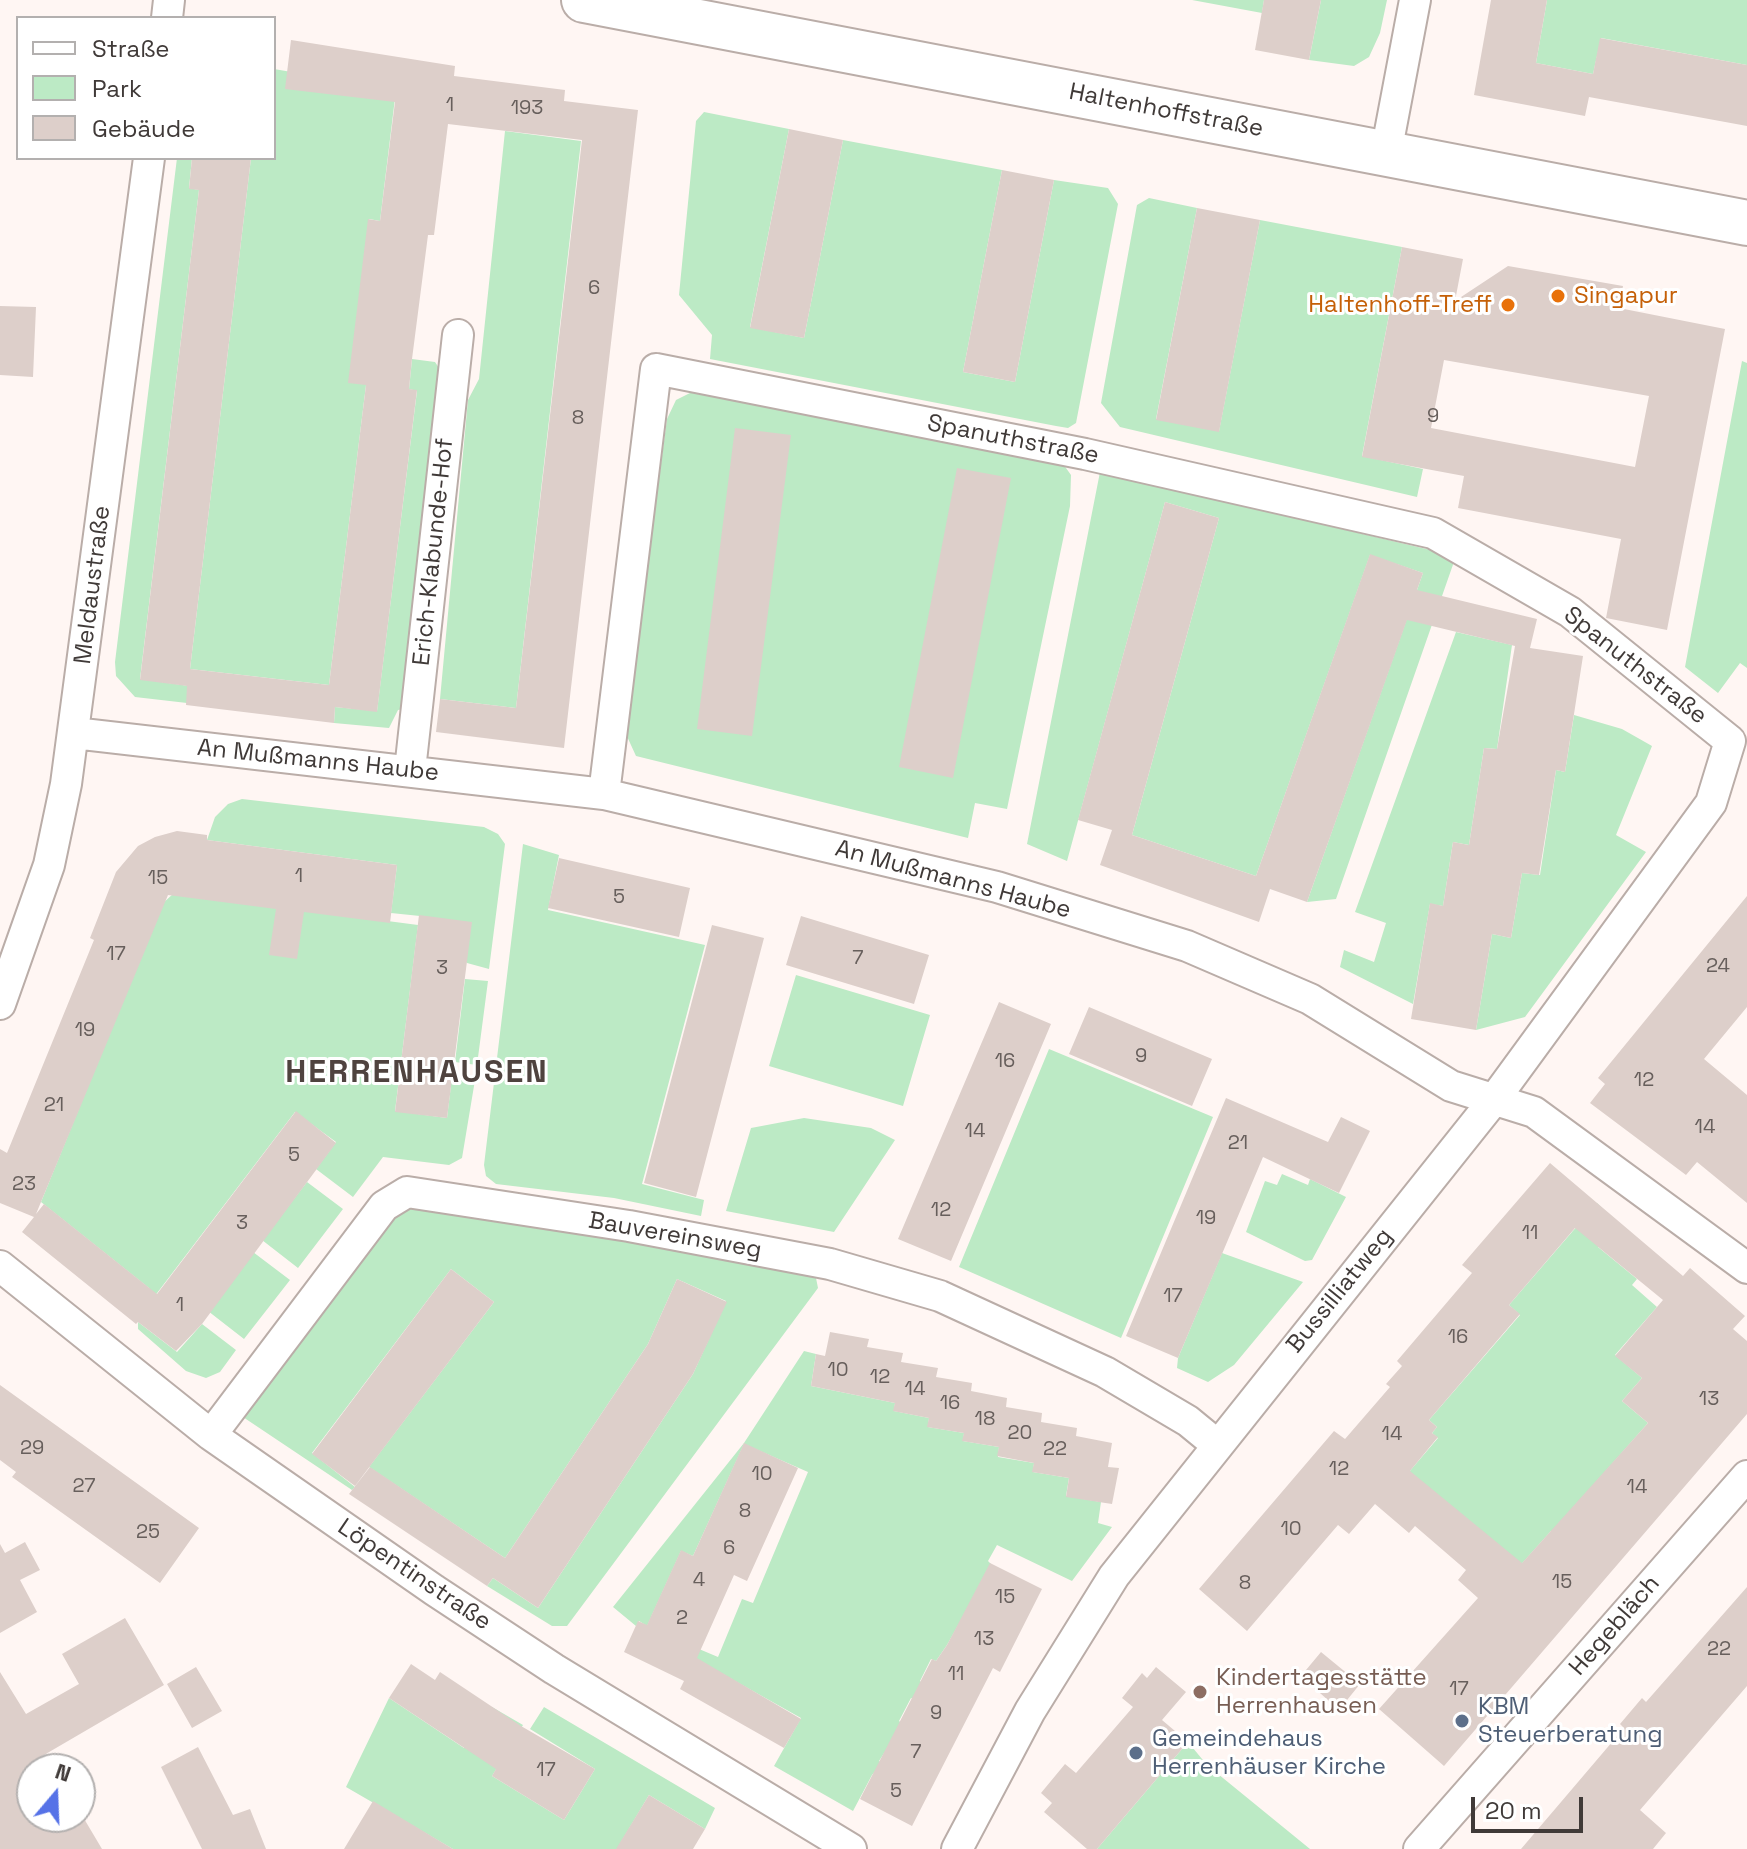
<!DOCTYPE html>
<meta charset="utf-8">
<style>
body{margin:0}
#map{position:relative;width:1747px;height:1849px;overflow:hidden;background:#fff6f3;font-family:"Space Grotesk",sans-serif}
canvas{display:block}
.legend{position:absolute;left:16px;top:16px;width:260px;height:144px;box-sizing:border-box;background:#fff;border:2px solid #b3b0af;margin:0;padding:10px 14px;list-style:none;font-size:24px;color:#403a38}
.legend li{display:flex;align-items:center;gap:16px;height:40px}
.legend b{width:40px;border:2px solid #b3b0af}
.north{position:absolute;left:16px;top:1753px;width:80px;height:80px;box-sizing:border-box;background:#fff;border:2px solid #b3b0af;border-radius:50%;rotate:19deg;font-size:22px;font-weight:700;line-height:32px;text-align:center;color:#403a38}
.north::after{content:'';display:block;margin:auto;width:28px;height:36px;background:#5672e7;clip-path:polygon(50% 0,100% 100%,50% 72%,0 100%)}
.scale{position:absolute;left:1471px;top:1797px;width:112px;height:36px;box-sizing:border-box;border:4px solid #403a38;border-top:0;padding-left:10px;font-size:24px;line-height:28px;white-space:nowrap;color:#403a38;-webkit-text-stroke:6px #fff;paint-order:stroke}
</style>
<div id="map">
<canvas width="1747" height="1849"></canvas>
<ul class="legend">
<li><b style="height:10px;background:#fff"></b>Straße</li>
<li><b style="height:22px;background:#bceac5"></b>Park</li>
<li><b style="height:22px;background:#ddcfca"></b>Gebäude</li>
</ul>
<div class="north">N</div>
<div class="scale">20 m</div>
</div>
<script>
const ctx = document.querySelector('canvas').getContext('2d');
ctx.lineJoin = 'round';
function paint(path, color) { ctx.fillStyle = color; ctx.fill(path, 'evenodd'); }
const shape = rows => new Path2D(rows.map(r => 'M' + r).join(''));
function trace(path, color, width, dash) { ctx.strokeStyle = color; ctx.lineWidth = width; ctx.lineCap = dash ? 'butt' : 'round'; ctx.setLineDash(dash || []); ctx.stroke(path); }
function label(font, color, halo, rows, align = 'center') {
  ctx.font = font + ' "Space Grotesk",sans-serif'; ctx.lineWidth = 6; ctx.setLineDash([]); ctx.textBaseline = 'middle'; ctx.strokeStyle = halo; ctx.fillStyle = color; for (const [text, x, y, turn = 0] of rows) {
    ctx.save(); ctx.translate(x, y); ctx.rotate((+turn || 0) * Math.PI / 180); ctx.textAlign = isNaN(turn) ? turn : align; if (halo) ctx.strokeText(text, 0, 0); ctx.fillText(text, 0, 0); ctx.restore();
  }
}
const green = shape([
 [1192,0,1264,0,1262,13],
 [1321,0,1387,0,1380,33,1369,57,1354,66,1309,60],
 [1547,0,1747,0,1747,65,1601,38,1593,74,1536,63],
 [274,69,396,90,380,221,369,219,366,385,329,685,190,669,251,158,274,158],
 [704,112,789,129,750,327,804,338,843,140,1002,170,963,372,1015,382,1054,180,1108,188,1118,204,1076,423,1068,428,1056,426,710,359,712,335,679,295,696,121],
 [505,131,581,141,516,708,440,699,468,400,479,379],
 [177,158,192,158,189,188,199,190,140,679,189,686,187,703,135,697,116,676,115,662],
 [1149,198,1197,208,1156,419,1219,431,1260,220,1402,247,1362,456,1423,469,1417,497,1120,427,1101,403,1137,205],
 [412,359,435,362,443,374,409,708,398,710,389,728,334,723,335,707,377,711,417,391,409,389],
 [1742,361,1747,363,1747,668,1740,663,1718,693,1685,667],
 [694,391,1061,461,1071,475,1070,506,1007,809,975,803,968,838,636,756,625,732,667,419,676,400],
 [1100,472,1456,556,1336,899,1307,902,1423,573,1370,555,1256,876,1132,835,1219,518,1165,502,1067,861,1027,844],
 [1456,632,1512,645,1497,749,1484,748,1469,845,1453,842,1443,906,1430,904,1413,1004,1340,967,1344,950,1374,962,1386,923,1355,912],
 [1574,715,1622,729,1652,746,1616,835,1646,852,1525,1017,1476,1030,1492,934,1511,938,1522,873,1540,875,1556,770,1565,772],
 [242,799,484,827,498,834,505,844,489,969,467,963,420,916,391,913,397,865,207,840,215,817,228,804],
 [523,844,559,855,548,910,705,945,642,1184,704,1200,701,1216,614,1198,496,1184,486,1176,484,1165],
 [174,893,418,925,395,1111,447,1118,452,1077,475,1080,462,1158,449,1165,383,1157,353,1197,316,1169,336,1142,295,1112,151,1301,149,1288,41,1202,162,904],
 [796,975,930,1015,903,1106,769,1066],
 [465,979,488,981,477,1065,455,1062],
 [1049,1049,1213,1117,1121,1338,959,1267],
 [804,1118,871,1128,895,1140,834,1232,726,1211,751,1128],
 [1282,1174,1308,1185,1310,1179,1346,1197,1312,1260,1305,1261,1246,1232,1265,1181,1277,1185],
 [307,1182,343,1209,298,1268,262,1240],
 [394,1196,815,1273,818,1288,567,1626,552,1626,487,1586,493,1578,538,1608,693,1374,726,1301,677,1279,648,1344,505,1558,369,1467,494,1302,451,1269,312,1453,355,1487,352,1490,231,1409],
 [1597,1203,1618,1223,1598,1247,1637,1279,1632,1285,1657,1307,1615,1355,1642,1378,1622,1401,1648,1423,1573,1508,1606,1577,1551,1531,1508,1579,1403,1479,1438,1438,1432,1433,1437,1427,1429,1420,1520,1315,1509,1305],
 [253,1252,290,1280,244,1339,208,1311],
 [1222,1253,1303,1282,1234,1365,1208,1382,1177,1368,1178,1358],
 [138,1322,177,1352,202,1324,236,1350,220,1372,206,1378,186,1371,138,1329],
 [804,1351,816,1354,811,1386,895,1403,894,1411,929,1418,928,1427,964,1433,963,1441,999,1447,998,1457,1034,1463,1033,1472,1069,1478,1066,1496,1101,1502,1098,1523,1112,1527,1072,1581,997,1545,988,1561,992,1565,947,1645,936,1661,931,1659,920,1681,924,1685,916,1700,911,1698,899,1721,903,1724,879,1761,882,1763,872,1775,853,1811,774,1766,801,1718,694,1658,699,1649,718,1657,742,1599,753,1603,808,1472,744,1444,693,1556,681,1551,647,1626,639,1621,636,1626,613,1607,744,1443],
 [389,1698,464,1748,492,1707,523,1725,492,1776,564,1820,595,1769,530,1729,544,1707,715,1808,705,1829,649,1795,621,1842,632,1849,453,1849,346,1787],
 [1188,1742,1207,1765,1310,1849,1097,1849]
]);
const building = shape([
 [1264,0,1321,0,1309,60,1255,50],
 [1491,0,1547,0,1536,63,1593,74,1600,38,1747,65,1747,126,1589,97,1585,116,1474,95],
 [291,40,455,66,454,76,565,90,564,101,638,110,564,748,436,732,440,699,516,708,582,140,448,124,434,235,428,235,412,359,409,389,417,390,377,712,335,707,334,723,186,705,187,686,140,680,199,190,189,189,192,158,251,158,190,669,329,685,366,385,348,383,368,219,380,221,395,102,285,89],
 [789,129,843,140,804,338,750,328],
 [1002,170,1054,180,1015,382,963,372],
 [1197,208,1260,220,1219,432,1156,420],
 [1402,247,1463,259,1455,301,1508,266,1623,286,1619,308,1725,329,1667,630,1606,618,1621,539,1458,508,1464,476,1362,457],
 [1444,360,1649,396,1635,467,1431,428],
 [0,306,36,307,33,377,0,375],
 [735,428,791,435,752,736,697,729],
 [957,468,1011,478,953,778,899,767],
 [1165,502,1219,518,1132,835,1256,876,1370,554,1423,573,1417,590,1537,619,1530,648,1583,656,1565,772,1556,770,1539,875,1522,873,1511,938,1492,934,1476,1030,1411,1019,1430,903,1443,906,1453,842,1469,845,1484,748,1497,749,1515,646,1407,620,1307,902,1270,889,1259,922,1100,865,1112,830,1078,820],
 [177,831,207,835,207,840,397,865,390,923,304,912,297,959,269,955,276,909,168,895,36,1214,44,1204,157,1294,296,1111,336,1143,202,1324,176,1351,138,1322,136,1324,22,1232,34,1217,0,1203,0,1149,7,1153,94,940,90,938,116,872,138,846,155,837],
 [559,858,690,888,679,937,548,908],
 [1747,896,1747,1007,1704,1059,1747,1095,1747,1203,1697,1162,1686,1175,1590,1103,1605,1084,1598,1078],
 [419,915,472,922,447,1118,395,1112],
 [801,916,929,955,914,1004,786,965],
 [712,925,764,938,696,1197,644,1183],
 [999,1002,1051,1024,951,1261,898,1239],
 [1089,1007,1212,1059,1192,1106,1069,1054],
 [1226,1098,1328,1142,1341,1117,1370,1131,1339,1193,1263,1157,1178,1358,1126,1336],
 [1550,1163,1683,1276,1690,1268,1745,1316,1733,1329,1747,1341,1747,1414,1444,1766,1379,1709,1478,1598,1458,1580,1466,1570,1415,1526,1409,1533,1375,1504,1349,1534,1338,1525,1247,1631,1199,1589,1334,1431,1345,1439,1390,1387,1386,1384,1402,1366,1397,1361,1472,1273,1462,1265],
 [1575,1228,1663,1300,1615,1356,1642,1378,1622,1401,1648,1423,1522,1563,1410,1471,1438,1437,1432,1433,1437,1427,1429,1420,1520,1314,1509,1305],
 [451,1269,494,1302,355,1486,312,1454],
 [677,1279,727,1302,693,1374,538,1608,493,1578,487,1586,349,1494,370,1467,505,1558,648,1344],
 [830,1332,869,1339,867,1347,903,1353,901,1362,938,1368,936,1377,972,1383,971,1391,1007,1398,1006,1407,1042,1413,1041,1422,1077,1428,1076,1436,1112,1443,1108,1467,1119,1468,1112,1504,1066,1497,1069,1478,1032,1472,1034,1463,997,1456,999,1447,962,1441,964,1433,927,1427,929,1418,893,1411,895,1403,811,1386,816,1354,825,1356],
 [0,1385,199,1528,160,1583,12,1477,16,1472,0,1460],
 [744,1443,798,1468,747,1581,734,1575,697,1658,801,1719,784,1748,680,1689,684,1681,624,1652,638,1621,647,1625,681,1550,693,1556],
 [25,1542,40,1570,20,1580,37,1612,0,1633,0,1544,5,1553],
 [990,1563,1042,1589,1000,1672,993,1668,912,1826,860,1799,932,1659,936,1661,947,1645],
 [1747,1587,1747,1686,1640,1810,1666,1833,1653,1849,1521,1849,1624,1728,1620,1724,1642,1698,1646,1702],
 [125,1618,164,1685,32,1762,32,1817,83,1817,102,1849,0,1849,0,1672,26,1714,79,1684,62,1654],
 [1321,1652,1360,1684,1339,1710,1301,1676],
 [411,1664,435,1680,440,1672,521,1726,595,1769,564,1820,492,1776,496,1769,389,1698],
 [196,1667,222,1711,192,1728,167,1684],
 [1156,1667,1186,1692,1162,1720,1188,1742,1097,1849,1087,1849,1044,1812,1052,1803,1041,1793,1065,1764,1076,1773,1133,1707,1122,1698,1142,1673,1147,1678],
 [198,1747,233,1815,250,1809,266,1849,202,1849,161,1767],
 [649,1795,705,1829,693,1849,616,1849],
 [373,1801,453,1849,344,1849]
]);
const street = shape([
 [167,18,169,0],
 [1386,153,1415,0],
 [74,733,604,794,997,887,1187,946,1310,999,1451,1086,1534,1112,1747,1268],
 [410,770,458,335],
 [604,794,656,369,1085,454,1433,533,1570,612,1730,741,1711,803,1493,1101,1114,1576,1030,1711,957,1849],
 [0,1004,49,865,66,784,149,158],
 [0,1266,211,1435,434,1590,554,1669,851,1849],
 [211,1435,384,1206,407,1192,629,1226,830,1264,940,1296,1105,1372,1188,1421,1216,1444],
 [1419,1849,1747,1476]
]);
const secondary = shape([
 [584,0,1747,223]
]);
const markers = [
 [1558,296,8,"#e8710a"],
 [1508,305,8,"#e8710a"],
 [1200,1692,8,"#8d6e63"],
 [1462,1721,8,"#5c6f8a"],
 [1136,1753,8,"#5c6f8a"]
];
const numberNames = [
 ["1",450,106],
 ["193",527,109],
 ["6",594,289],
 ["9",1433,417],
 ["8",578,419],
 ["1",299,877],
 ["15",158,879],
 ["5",619,898],
 ["17",116,955],
 ["7",858,959],
 ["24",1718,967],
 ["3",442,969],
 ["19",85,1031],
 ["9",1141,1057],
 ["16",1005,1062],
 ["12",1644,1081],
 ["21",54,1106],
 ["14",1705,1128],
 ["14",975,1132],
 ["21",1238,1144],
 ["5",294,1156],
 ["23",24,1185],
 ["12",941,1211],
 ["19",1206,1219],
 ["3",242,1224],
 ["11",1530,1234],
 ["17",1173,1297],
 ["1",180,1306],
 ["16",1458,1338],
 ["10",838,1371],
 ["12",880,1378],
 ["14",915,1390],
 ["13",1709,1400],
 ["16",950,1404],
 ["18",985,1420],
 ["20",1020,1434],
 ["14",1392,1435],
 ["29",32,1449],
 ["22",1055,1450],
 ["12",1339,1470],
 ["10",762,1475],
 ["27",84,1487],
 ["14",1637,1488],
 ["8",745,1512],
 ["10",1291,1530],
 ["25",148,1533],
 ["6",729,1549],
 ["4",699,1581],
 ["15",1562,1583],
 ["8",1245,1584],
 ["15",1005,1598],
 ["2",682,1619],
 ["13",984,1640],
 ["22",1719,1650],
 ["11",956,1675],
 ["17",1459,1690],
 ["9",936,1714],
 ["7",916,1753],
 ["17",546,1771],
 ["5",896,1792]
];
const streetNames = [
 ["Haltenhoffstraße",1166,111,11],
 ["Spanuthstraße",1013,440,11],
 ["Erich-Klabunde-Hof",434,552,-84],
 ["Meldaustraße",93,585,-83],
 ["Spanuthstraße",1635,666,38],
 ["An Mußmanns Haube",318,761,6],
 ["An Mußmanns Haube",953,880,15],
 ["Bauvereinsweg",675,1236,10],
 ["Bussilliatweg",1340,1291,-51],
 ["Löpentinstraße",414,1575,34],
 ["Hegebläch",1615,1626,-49]
];
const foodNames = [
 ["Singapur",1574,296],
 ["Haltenhoff-Treff",1492,305,"right"]
];
const educationNames = [
 ["Kindertagesstätte",1216,1678],
 ["Herrenhausen",1216,1706]
];
const serviceNames = [
 ["KBM",1478,1707],
 ["Steuerberatung",1478,1735],
 ["Gemeindehaus",1152,1739],
 ["Herrenhäuser Kirche",1152,1767]
];
const districtNames = [
 ["HERRENHAUSEN",417,1073]
];
paint(green, '#bceac5');
paint(building, '#ddcfca');
trace(street, '#baada8', 34);
trace(secondary, '#baada8', 48);
trace(street, '#fff', 30);
trace(secondary, '#fff', 44);
for (const [x, y, r, color] of markers) { const dot = new Path2D(); dot.arc(x, y, r, 0, 2 * Math.PI); ctx.fillStyle = color; ctx.fill(dot); trace(dot, '#fff', 3); }
label('20px', '#675f5c', null, numberNames);
label('24px', '#403a38', '#fff', streetNames);
label('24px', '#c56008', '#fff', foodNames, 'left');
label('24px', '#785e54', '#fff', educationNames, 'left');
label('24px', '#4e5e75', '#fff', serviceNames, 'left');
ctx.letterSpacing = '2px';
label('bold 32px', '#4f433f', '#fff', districtNames);
ctx.letterSpacing = '0px';
</script>
